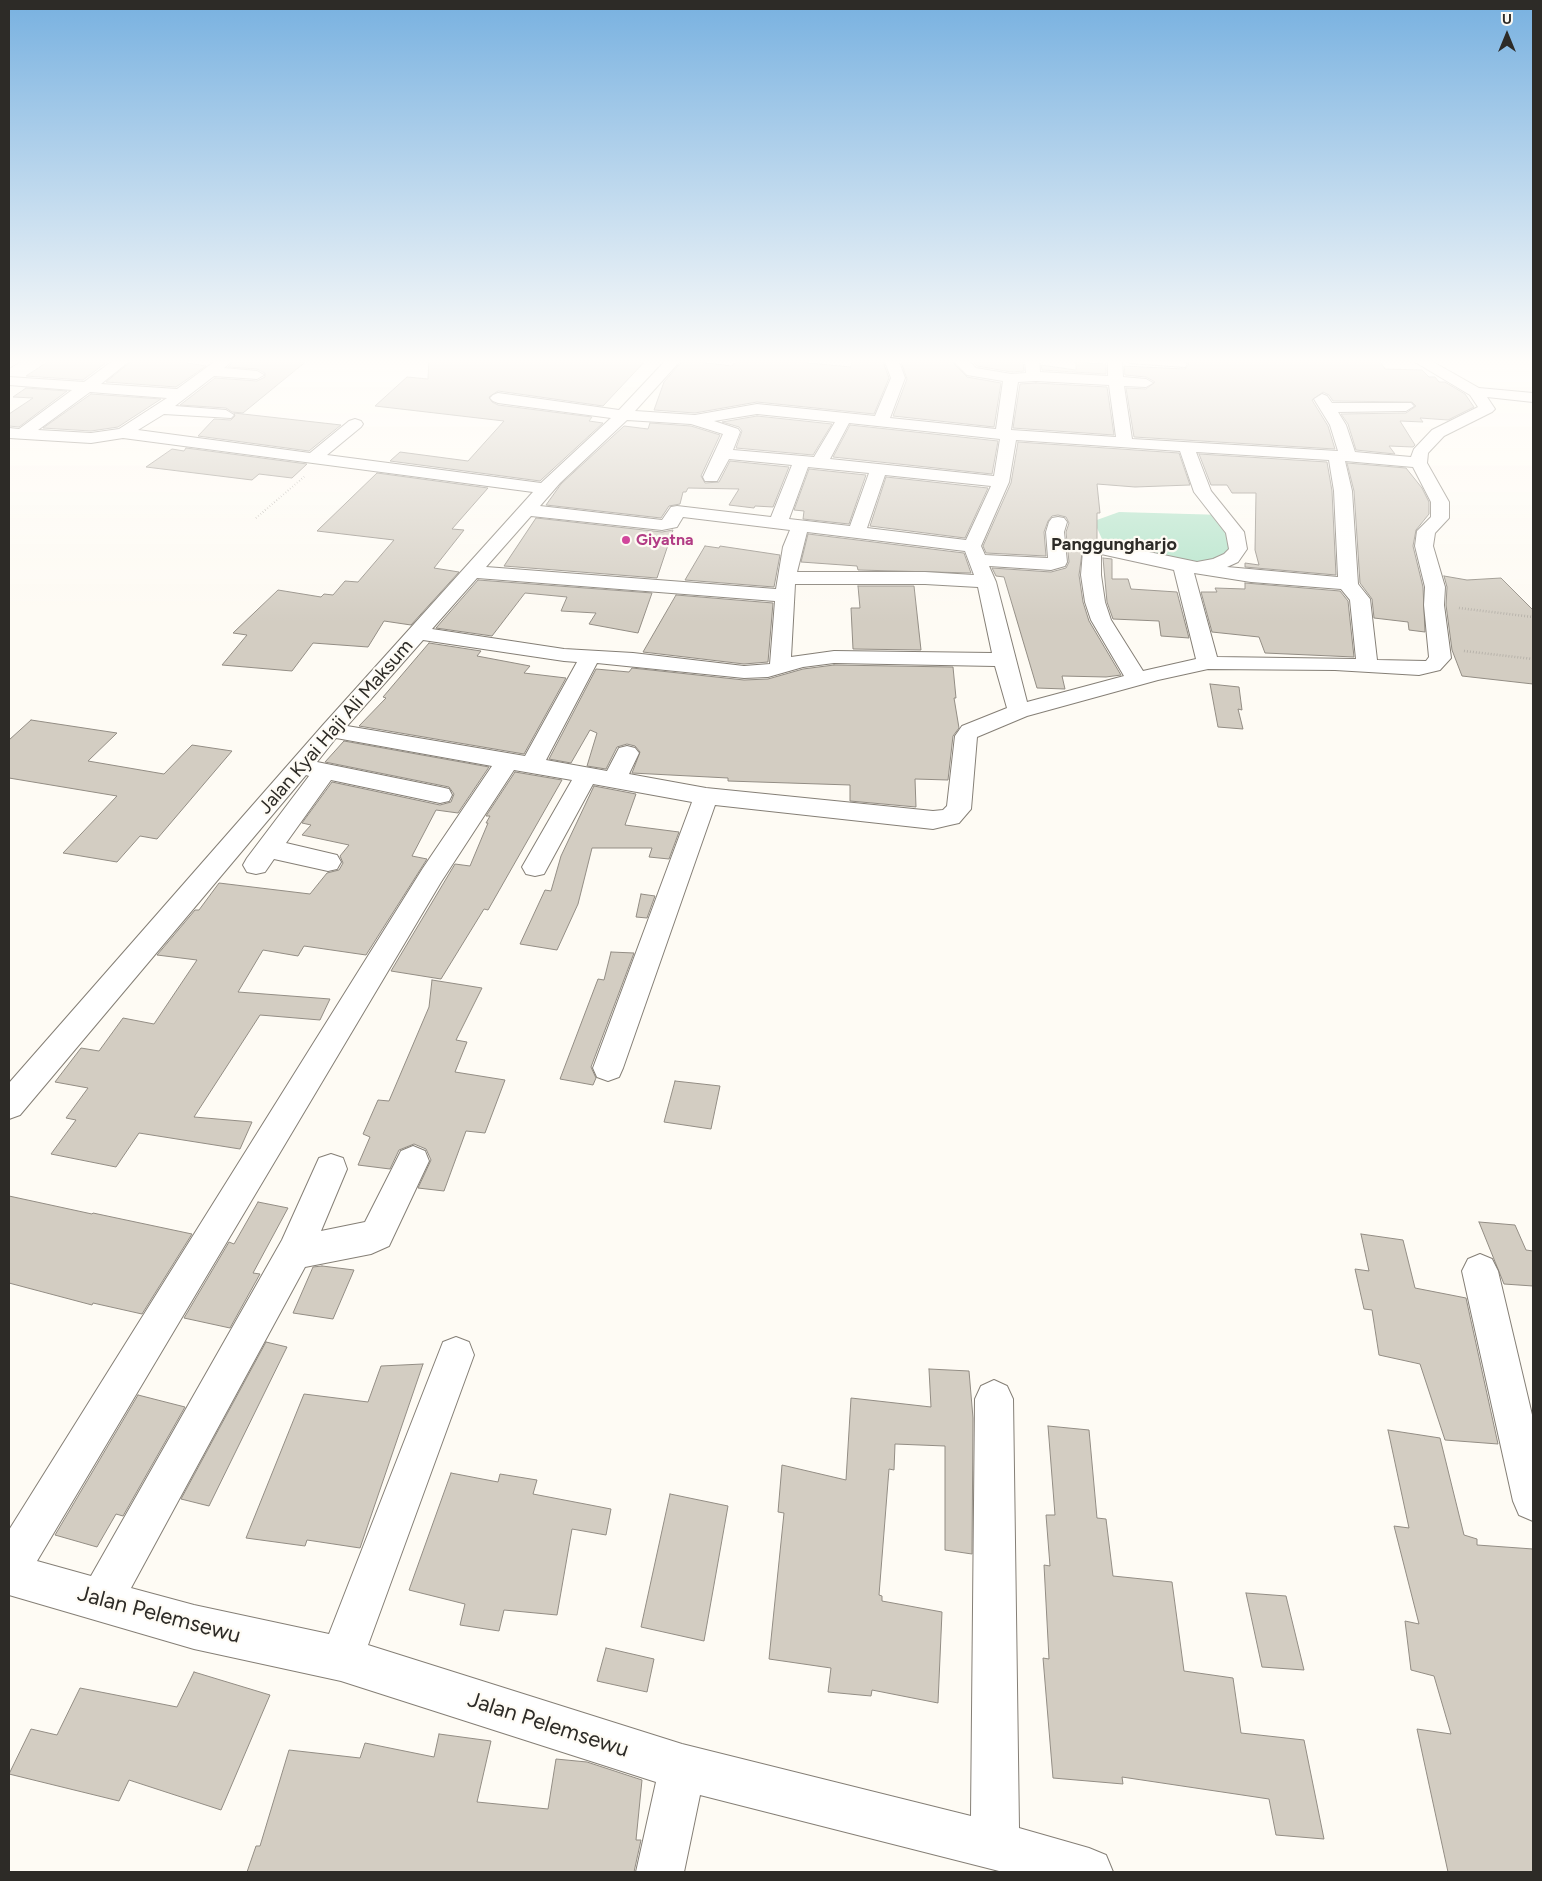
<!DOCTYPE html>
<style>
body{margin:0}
#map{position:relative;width:1542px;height:1881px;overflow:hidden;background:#fefbf4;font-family:Figtree,sans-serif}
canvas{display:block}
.frame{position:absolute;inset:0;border:10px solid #2d2b27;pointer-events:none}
.north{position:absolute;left:1482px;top:10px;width:50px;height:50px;-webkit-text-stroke:4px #fefbf4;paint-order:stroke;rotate:0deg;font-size:14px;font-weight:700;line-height:20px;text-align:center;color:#2d2b27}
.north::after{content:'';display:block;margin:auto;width:18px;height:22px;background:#2d2b27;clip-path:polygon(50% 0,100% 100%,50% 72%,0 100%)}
</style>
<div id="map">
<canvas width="1542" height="1881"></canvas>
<div class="frame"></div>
<div class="north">U</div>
</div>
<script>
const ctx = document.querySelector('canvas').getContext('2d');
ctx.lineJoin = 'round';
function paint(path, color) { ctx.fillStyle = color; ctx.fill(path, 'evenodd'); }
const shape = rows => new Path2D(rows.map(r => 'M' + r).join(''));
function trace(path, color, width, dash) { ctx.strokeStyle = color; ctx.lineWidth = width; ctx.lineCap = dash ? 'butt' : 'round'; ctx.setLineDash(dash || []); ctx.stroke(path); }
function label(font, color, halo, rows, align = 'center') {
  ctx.font = font + ' Figtree,sans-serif'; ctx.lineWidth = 4.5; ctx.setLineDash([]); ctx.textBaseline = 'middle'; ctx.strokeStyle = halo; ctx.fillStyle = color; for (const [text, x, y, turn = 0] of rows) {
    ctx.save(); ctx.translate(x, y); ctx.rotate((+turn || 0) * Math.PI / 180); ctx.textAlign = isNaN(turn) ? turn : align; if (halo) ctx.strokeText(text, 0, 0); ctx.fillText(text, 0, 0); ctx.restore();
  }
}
const green = shape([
 [1119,512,1224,515,1246,538,1238,560,1192,563,1105,546,1094,521]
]);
const building = shape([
 [52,359,111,359,83,380,26,376,52,359],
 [134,359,165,359,206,366,176,387,106,382,134,359],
 [253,359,309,359,243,413,232,412,226,408,180,405,215,378,257,381,265,377,265,373,257,369,228,367,234,361,253,362,253,359],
 [429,359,647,359,603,406,498,391,489,397,492,402,498,405,592,417,589,421,603,423,540,481,390,461,400,452,468,461,504,421,375,406,407,377,428,379,429,359],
 [738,359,799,359,799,362,851,367,851,359,882,359,889,378,874,414,757,402,695,413,654,410,664,382,683,360,732,366,738,359],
 [900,359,949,359,967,377,1001,383,994,427,893,416,907,379,900,359],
 [970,359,1016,359,1015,361,1023,362,1024,371,1011,372,977,366,970,359],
 [1182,359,1380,361,1385,369,1422,370,1429,377,1435,377,1439,382,1445,382,1465,394,1474,407,1448,420,1420,418,1423,422,1400,421,1415,445,1413,447,1389,446,1395,454,1356,450,1348,424,1341,414,1406,413,1416,406,1412,402,1333,401,1329,395,1323,392,1312,400,1328,426,1335,449,1134,437,1126,388,1146,389,1155,382,1146,377,1125,375,1124,366,1185,369,1189,364,1182,359],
 [1076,362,1106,364,1106,374,1042,370,1041,365,1076,370,1076,362],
 [1036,383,1107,387,1114,435,1013,428,1020,384,1036,383],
 [26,388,67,391,19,427,9,426,9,414,33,398,13,397,26,388],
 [91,394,161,399,118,427,91,431,43,428,91,394],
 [234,413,341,425,309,451,198,436,214,419,231,420,235,416,234,413],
 [757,416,832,424,813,455,736,448,742,431,739,427,722,422,757,416],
 [650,423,691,426,720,435,701,476,705,483,719,482,730,461,789,467,773,507,755,506,754,508,729,505,739,489,688,488,686,492,683,492,680,504,669,506,661,518,546,505,561,484,624,426,648,429,650,423],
 [850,425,998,441,992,474,833,457,850,425],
 [1018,442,1179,453,1190,485,1135,487,1097,484,1100,513,1097,513,1097,541,1083,546,1079,575,1083,602,1089,621,1121,675,1106,677,1062,676,1065,689,1037,688,1004,577,996,576,992,568,1051,572,1066,568,1069,562,1066,532,1069,523,1066,517,1058,515,1052,516,1048,521,1044,532,1046,556,986,553,983,546,1011,483,1018,442],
 [186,448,307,464,292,478,259,474,252,480,146,467,172,449,184,451,186,448],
 [1199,454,1327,462,1332,491,1336,575,1245,567,1245,563,1259,565,1255,550,1256,493,1232,493,1227,485,1211,485,1199,454],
 [1347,463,1406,468,1422,488,1429,502,1429,514,1416,530,1413,546,1423,587,1425,632,1409,630,1408,622,1374,618,1372,599,1360,583,1354,491,1347,463],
 [809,469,866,475,849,524,803,519,804,511,794,510,809,469],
 [377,473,488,488,452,529,464,530,434,568,459,572,411,625,384,621,368,647,313,643,292,671,222,665,247,635,233,633,278,590,321,597,324,594,333,595,345,581,358,582,394,540,317,531,377,473],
 [886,477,988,488,965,538,870,526,886,477],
 [536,518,662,532,673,530,657,578,504,566,536,518],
 [808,534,964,553,971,573,858,570,857,566,801,562,808,534],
 [705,546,719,548,720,546,780,555,774,587,685,580,705,546],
 [1103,558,1112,559,1112,579,1128,579,1131,589,1177,592,1189,638,1161,636,1159,621,1113,619,1107,602,1103,558],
 [1444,576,1467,580,1501,578,1533,610,1533,684,1462,676,1452,650,1446,605,1447,587,1444,576],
 [478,580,652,593,638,633,589,624,596,613,561,611,567,597,525,593,492,636,436,628,478,580],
 [1245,583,1340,591,1348,601,1354,657,1265,653,1259,637,1212,632,1201,592,1217,592,1215,588,1245,589,1245,583],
 [858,586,914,586,921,650,853,649,851,608,860,608,858,586],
 [676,595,773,603,768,662,744,664,643,652,676,595],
 [429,643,481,651,477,656,530,666,524,673,566,678,524,754,359,726,386,698,383,697,429,643],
 [834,665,953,667,956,698,954,698,959,728,953,736,948,780,915,779,916,807,850,801,850,785,728,781,728,778,632,773,640,752,635,746,627,744,617,747,606,769,587,766,597,733,590,730,571,763,549,759,596,669,629,672,632,668,744,680,768,679,803,669,834,665],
 [1210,684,1239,687,1242,710,1238,709,1243,729,1218,727,1210,684],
 [31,720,117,733,88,761,164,774,192,745,232,751,157,839,140,836,117,862,63,853,117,796,9,778,9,740,31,720],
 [344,741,489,767,458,813,436,810,412,856,427,859,366,955,304,946,298,956,263,950,238,992,330,999,320,1020,260,1015,194,1117,252,1122,240,1149,139,1133,116,1167,51,1154,76,1120,66,1118,88,1088,55,1082,81,1048,99,1051,123,1018,154,1024,197,960,157,955,195,910,199,910,219,883,310,894,327,873,339,870,343,863,340,856,349,845,302,835,311,825,302,823,332,782,440,805,451,802,454,794,449,787,325,762,344,741],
 [515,772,562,780,488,910,484,909,441,979,391,971,455,864,470,866,488,823,486,823,490,816,486,816,515,772],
 [594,786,636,794,625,825,679,832,669,859,649,857,652,848,592,848,578,904,557,950,520,944,545,890,551,891,561,856,594,786],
 [641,894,655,896,647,918,636,917,641,894],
 [611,952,634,953,591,1067,596,1078,593,1085,560,1079,598,979,604,980,611,952],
 [432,980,482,988,456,1040,467,1042,455,1072,505,1080,485,1133,466,1131,444,1191,418,1188,431,1160,426,1149,414,1144,399,1150,390,1169,358,1165,370,1137,363,1134,378,1100,389,1101,429,1007,432,980],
 [675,1081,720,1086,711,1129,664,1122,675,1081],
 [9,1196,92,1214,93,1213,192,1234,142,1314,93,1303,92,1305,9,1283,9,1196],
 [258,1202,288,1208,253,1273,260,1274,230,1328,184,1318,229,1242,234,1244,258,1202],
 [1479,1222,1515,1225,1526,1250,1533,1251,1533,1286,1504,1284,1479,1222],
 [1361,1234,1403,1240,1415,1288,1466,1298,1498,1444,1445,1440,1420,1364,1379,1355,1372,1310,1364,1309,1355,1269,1369,1271,1361,1234],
 [322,1266,354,1270,333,1319,293,1313,313,1267,322,1266],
 [266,1342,287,1347,209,1506,181,1499,266,1342],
 [423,1364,360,1548,307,1540,305,1546,246,1538,304,1394,368,1402,381,1366,423,1364],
 [929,1369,969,1371,973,1418,972,1554,945,1550,945,1446,895,1444,894,1470,889,1469,879,1595,882,1596,882,1601,942,1612,938,1703,872,1690,871,1696,828,1692,831,1668,769,1659,784,1513,778,1512,782,1465,846,1480,851,1398,931,1407,929,1369],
 [138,1395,185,1407,123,1516,116,1514,97,1547,55,1535,138,1395],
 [1048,1426,1089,1430,1097,1518,1106,1519,1113,1576,1172,1582,1184,1671,1233,1678,1241,1733,1304,1740,1324,1839,1276,1835,1269,1799,1122,1777,1123,1784,1053,1778,1043,1658,1049,1659,1044,1565,1050,1566,1046,1515,1055,1515,1048,1426],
 [1388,1430,1440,1438,1464,1535,1477,1539,1477,1545,1533,1549,1533,1872,1448,1872,1417,1729,1451,1734,1434,1676,1411,1670,1405,1621,1419,1624,1394,1526,1409,1528,1388,1430],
 [451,1473,498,1482,500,1474,537,1480,533,1494,611,1509,606,1535,572,1529,557,1615,504,1610,499,1631,460,1625,465,1604,409,1590,451,1473],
 [670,1494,728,1506,704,1641,641,1627,670,1494],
 [1246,1593,1286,1596,1304,1670,1262,1667,1246,1593],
 [606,1648,654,1659,647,1692,597,1681,606,1648],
 [194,1672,270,1695,221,1810,129,1780,119,1801,9,1774,31,1729,57,1735,80,1688,177,1707,194,1672],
 [439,1734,491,1741,477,1802,548,1809,556,1759,587,1762,642,1780,636,1840,641,1840,634,1872,247,1872,256,1846,260,1846,289,1750,360,1758,365,1743,434,1757,439,1734]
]);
const pathFar1 = shape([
 [256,518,305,476]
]);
const path = shape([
 [1459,608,1533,617],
 [1464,651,1533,659]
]);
const minor = shape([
 [9,359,25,359,9,368,9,359],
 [115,359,132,359,101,384,177,389,218,359,234,359,224,368,257,371,264,375,257,379,214,376,175,406,226,410,234,415,231,418,164,414,138,430,310,453,349,421,355,419,361,421,363,424,361,427,327,455,541,483,611,418,498,403,493,401,490,398,493,395,498,393,619,410,667,359,682,359,635,411,695,415,757,404,875,416,891,378,884,359,898,359,905,378,890,418,996,429,1003,381,967,375,951,359,967,359,976,368,1011,374,1026,373,1025,359,1039,359,1040,372,1108,376,1108,359,1175,359,1180,360,1187,364,1185,367,1129,363,1122,359,1123,377,1146,379,1153,383,1146,387,1124,386,1132,439,1338,451,1330,425,1314,399,1322,394,1327,396,1332,403,1411,403,1414,406,1406,411,1338,412,1346,425,1355,452,1411,457,1414,449,1432,430,1478,407,1470,395,1410,359,1428,359,1479,388,1533,393,1533,402,1487,397,1495,409,1492,412,1444,436,1428,453,1427,463,1449,502,1449,518,1435,533,1433,546,1445,587,1444,605,1451,658,1440,670,1419,675,1335,670,1208,669,1158,680,1027,716,977,737,971,809,959,823,950,825,933,829,715,805,623,1068,619,1077,608,1081,597,1077,593,1068,692,802,593,784,544,874,535,876,526,874,522,867,572,780,514,770,441,882,37,1561,91,1576,282,1240,319,1158,331,1154,343,1158,347,1169,321,1231,365,1222,401,1151,413,1146,425,1151,429,1161,389,1246,371,1254,305,1267,131,1588,194,1605,329,1634,443,1342,456,1337,469,1342,474,1355,368,1645,682,1744,971,1816,975,1399,981,1386,994,1380,1007,1386,1013,1399,1019,1828,1089,1848,1106,1855,1113,1872,1003,1872,700,1795,684,1872,636,1872,656,1782,341,1681,194,1649,9,1595,9,1530,423,868,492,766,336,738,317,762,440,787,449,789,452,795,449,801,440,803,331,780,286,843,337,855,341,862,337,869,328,871,274,859,265,872,256,874,247,872,243,865,247,858,309,776,306,775,20,1115,9,1119,9,1083,323,725,533,492,123,438,91,443,9,438,9,428,19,429,72,390,9,385,9,377,84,382,115,359],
 [1036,381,1109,385,1116,437,1011,430,1018,382,1036,381],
 [90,392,167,398,119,429,91,433,38,430,90,392],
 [757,414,835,422,814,457,733,450,740,432,738,429,714,421,757,414],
 [627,420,691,424,723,434,703,477,705,481,717,481,729,459,792,465,771,517,677,506,671,507,662,520,540,506,560,483,627,420],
 [849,423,1000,439,994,476,830,459,849,423],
 [1016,440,1180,451,1194,492,1226,533,1229,549,1224,554,1213,559,1197,562,1101,542,1085,547,1083,551,1081,575,1085,602,1091,620,1124,676,1027,702,996,582,989,566,1051,570,1065,566,1067,562,1064,532,1067,522,1064,518,1058,517,1052,518,1049,522,1046,532,1048,558,985,555,981,546,1009,482,1016,440],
 [1196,452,1329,460,1334,491,1338,577,1227,567,1238,562,1247,549,1244,532,1211,491,1196,452],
 [1345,461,1413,467,1431,502,1431,517,1417,531,1415,546,1425,587,1424,605,1429,657,1426,661,1377,660,1370,599,1358,584,1352,491,1345,461],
 [808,467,869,473,850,526,789,519,808,467],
 [885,475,991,486,966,540,867,528,885,475],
 [531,516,662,530,677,527,683,517,790,530,783,547,776,589,486,567,531,516],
 [807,532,965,551,974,575,925,572,797,572,807,532],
 [1101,554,1174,570,1196,659,1143,671,1111,620,1105,602,1101,575,1101,554],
 [1194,573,1251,582,1341,589,1350,600,1356,659,1217,657,1194,573],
 [477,578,775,601,770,664,744,666,633,653,564,649,432,629,477,578],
 [795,584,925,584,978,587,992,653,834,651,791,657,795,584],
 [423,640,564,661,577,662,525,756,347,726,423,640],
 [597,663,744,678,768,677,803,667,834,663,995,666,1007,708,962,726,955,736,947,806,943,810,933,811,706,788,629,774,639,753,635,748,627,746,619,748,607,771,546,760,597,663],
 [1480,1254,1492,1259,1498,1271,1533,1419,1533,1521,1519,1515,1513,1501,1462,1271,1468,1259,1480,1254]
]);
const markers = [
 [626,540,5,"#d1479c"]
];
const farHotelnames = [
 ["Giyatna",636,540]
];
const farQuarternames = [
 ["Panggungharjo",1114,545]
];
const streetNames = [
 ["Jalan Kyai Haji Ali Maksum",336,727,-49]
];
const nearStreetnames = [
 ["Jalan Pelemsewu",159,1615,15],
 ["Jalan Pelemsewu",548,1725,18]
];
paint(green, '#b2e3c9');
paint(building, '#d3cdc2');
trace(building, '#938d84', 1);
trace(minor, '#857f76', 2);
trace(pathFar1, '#9c9993', 2, [0.5, 2.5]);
trace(path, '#9c9993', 2.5, [0.5, 2.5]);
paint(minor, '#fff');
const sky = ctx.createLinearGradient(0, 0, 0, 623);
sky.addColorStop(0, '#78b1e0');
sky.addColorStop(0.58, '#fffdfa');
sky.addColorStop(1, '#fffdfa00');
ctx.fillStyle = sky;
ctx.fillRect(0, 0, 1542, 623);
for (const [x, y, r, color] of markers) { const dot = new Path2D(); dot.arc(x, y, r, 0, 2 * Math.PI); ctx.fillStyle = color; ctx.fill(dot); trace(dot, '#fefbf4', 2); }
label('bold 16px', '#b23c85', '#fefbf4', farHotelnames, 'left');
label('bold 18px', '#2d2b27', '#fefbf4', farQuarternames);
label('19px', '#2d2b27', '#fefbf4', streetNames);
label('22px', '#2d2b27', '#fefbf4', nearStreetnames);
</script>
